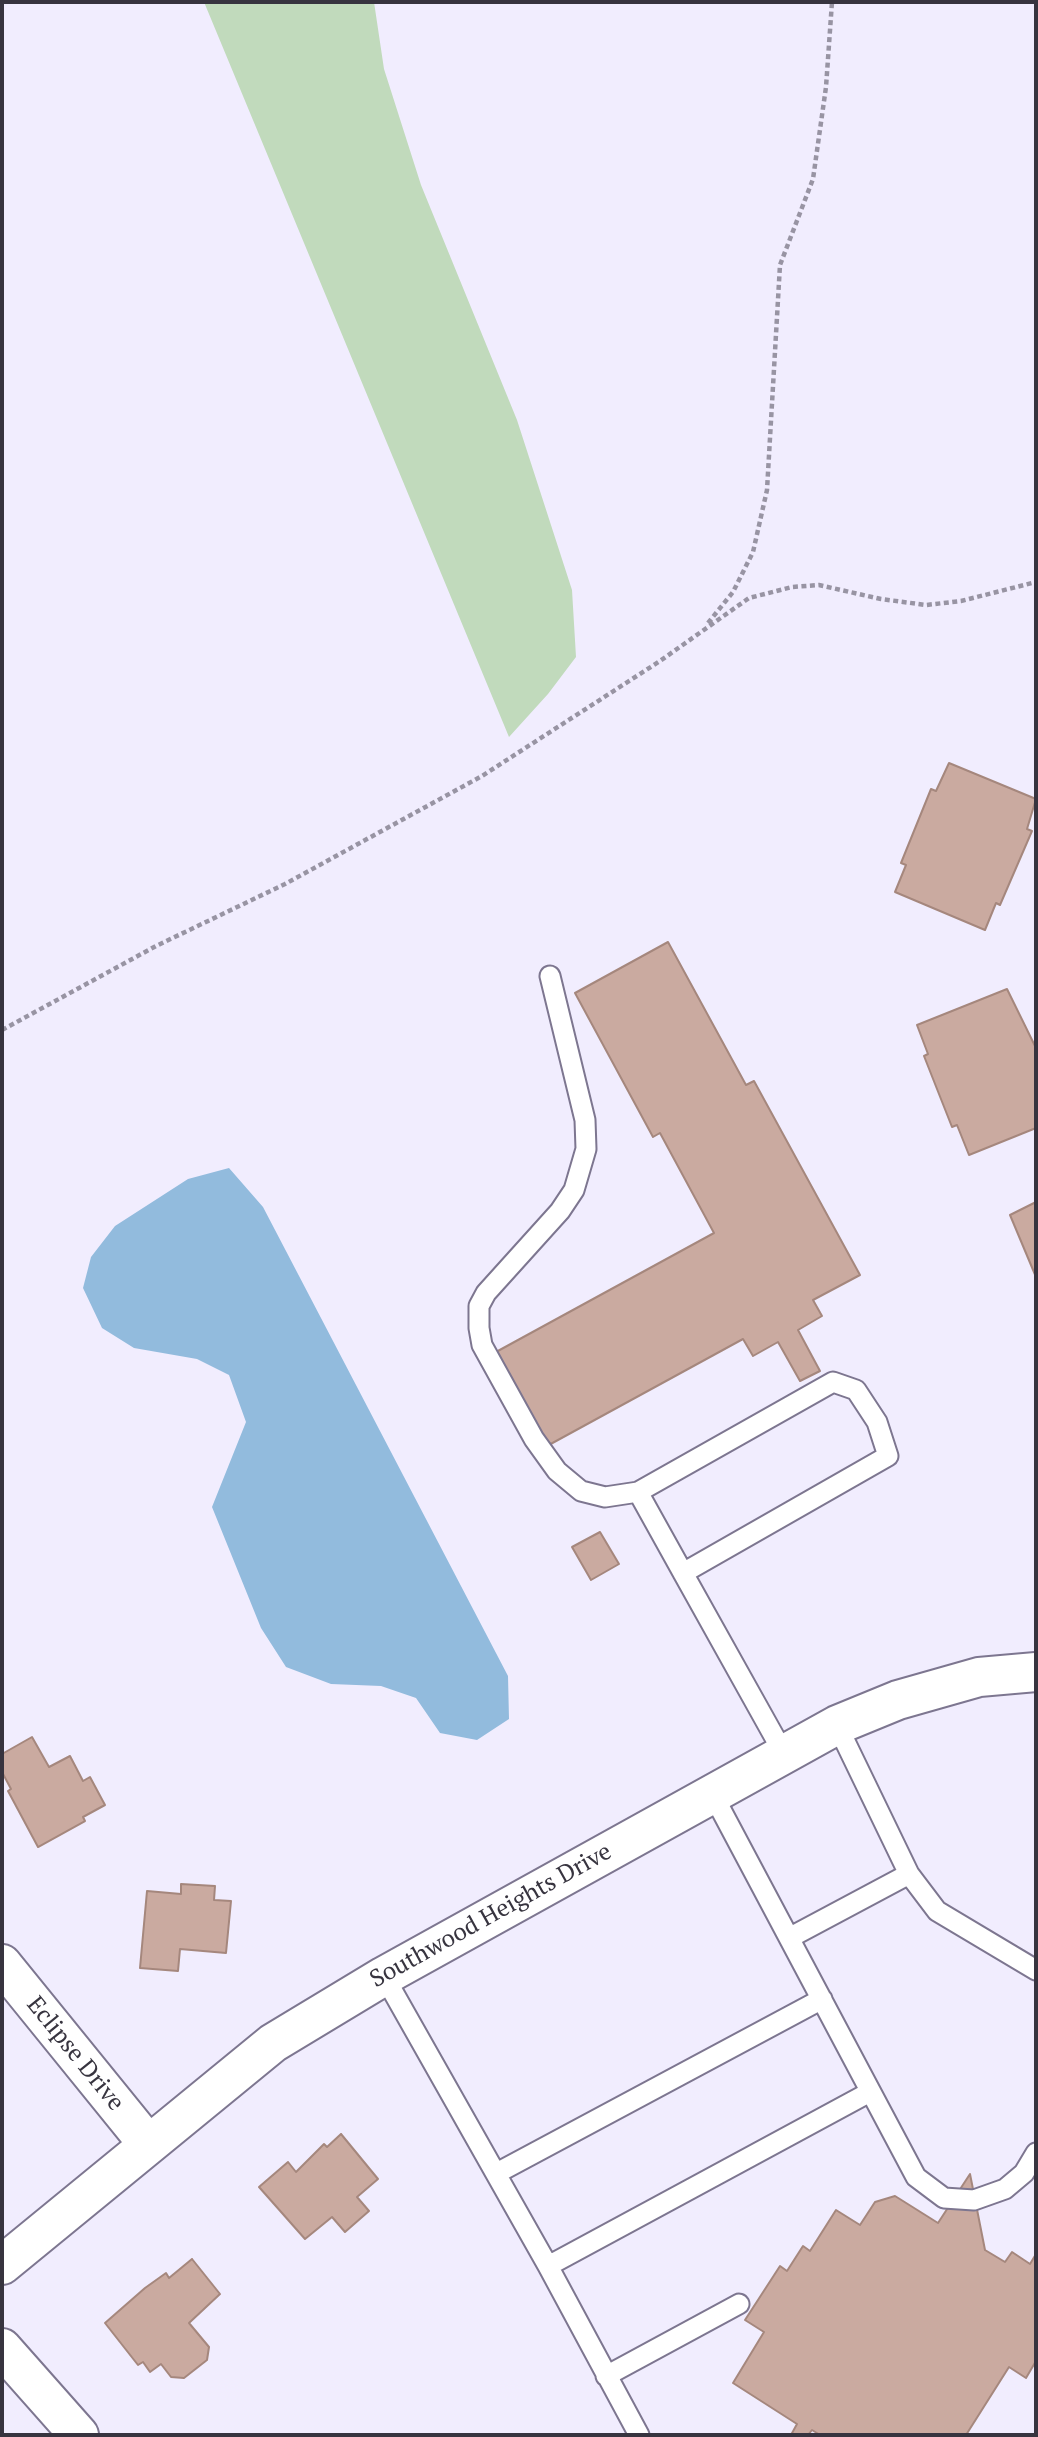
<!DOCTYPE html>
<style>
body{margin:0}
#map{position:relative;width:1038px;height:2437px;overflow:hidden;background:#f1edfe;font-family:"PT Serif",serif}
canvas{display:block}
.frame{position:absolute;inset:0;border:4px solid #37343f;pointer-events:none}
</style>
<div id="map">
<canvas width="1038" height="2437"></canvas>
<div class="frame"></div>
</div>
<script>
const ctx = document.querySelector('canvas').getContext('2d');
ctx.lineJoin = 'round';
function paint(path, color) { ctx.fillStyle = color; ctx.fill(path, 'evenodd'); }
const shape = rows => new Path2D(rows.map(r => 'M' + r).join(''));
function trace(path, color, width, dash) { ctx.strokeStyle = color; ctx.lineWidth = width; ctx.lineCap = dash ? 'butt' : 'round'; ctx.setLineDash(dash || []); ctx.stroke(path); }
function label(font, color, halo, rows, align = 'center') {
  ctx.font = font + ' "PT Serif",serif'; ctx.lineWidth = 5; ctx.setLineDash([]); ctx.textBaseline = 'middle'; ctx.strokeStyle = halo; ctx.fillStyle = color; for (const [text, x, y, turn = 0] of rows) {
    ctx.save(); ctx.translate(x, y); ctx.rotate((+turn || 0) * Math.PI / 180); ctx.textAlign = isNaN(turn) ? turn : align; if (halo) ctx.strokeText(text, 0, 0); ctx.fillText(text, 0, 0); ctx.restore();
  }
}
const green = shape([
 [204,2,374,2,384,69,421,185,517,420,572,590,576,657,548,694,509,737]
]);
const water = shape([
 [229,1168,263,1207,508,1676,509,1719,477,1740,440,1733,416,1698,381,1686,331,1684,286,1667,261,1628,212,1507,246,1422,229,1375,197,1359,134,1348,102,1328,83,1288,91,1257,115,1226,188,1179]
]);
const building = shape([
 [949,763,1036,799,1027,829,1032,831,1000,905,996,903,985,930,895,892,906,865,901,863,931,789,936,791,949,763],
 [668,942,746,1085,754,1081,860,1275,813,1300,822,1316,798,1330,820,1371,800,1381,778,1342,753,1356,743,1339,547,1446,496,1352,714,1233,660,1133,653,1137,575,993,668,942],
 [1007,989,1036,1048,1036,1128,969,1155,957,1125,952,1127,924,1056,928,1054,917,1025,1007,989],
 [1036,1202,1036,1277,1010,1215,1036,1202],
 [600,1532,619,1564,591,1580,572,1547,600,1532],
 [32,1737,49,1767,70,1756,83,1781,90,1777,105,1805,83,1817,85,1821,38,1847,8,1791,11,1789,2,1772,2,1754,32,1737],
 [181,1884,215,1886,214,1900,231,1901,226,1953,180,1949,178,1971,140,1968,147,1891,181,1894,181,1884],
 [341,2134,378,2179,357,2197,369,2211,345,2232,332,2217,305,2239,259,2187,288,2162,296,2172,324,2144,327,2147,341,2134],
 [970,2174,985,2250,1005,2262,1012,2252,1030,2264,1036,2254,1036,2361,1026,2378,1009,2367,966,2435,820,2435,812,2430,808,2435,791,2435,797,2424,733,2383,764,2332,745,2320,780,2266,787,2271,803,2246,810,2251,836,2210,860,2225,875,2202,895,2196,938,2223,970,2174],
 [192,2259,220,2294,189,2323,209,2347,207,2360,184,2378,171,2377,161,2364,150,2372,143,2362,138,2365,105,2323,145,2288,166,2273,169,2278,192,2259]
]);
const path = shape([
 [708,623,733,592,753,552,767,490,780,265,813,179,826,87,832,2],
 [2,1030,156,946,285,884,482,776,660,661,749,598,792,587,819,585,881,599,926,605,961,601,1036,582]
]);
const service = shape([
 [550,976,585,1120,586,1149,574,1190,560,1211,486,1293,479,1306,479,1328,482,1345,503,1383,534,1439,557,1471,581,1491,605,1497,638,1492],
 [683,1573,888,1456,877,1422,856,1390,833,1382,638,1492,683,1573,784,1754],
 [837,1725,909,1874,937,1911,1036,1970],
 [712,1793,916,2177,944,2198,974,2200,1005,2189,1024,2173,1036,2153],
 [789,1938,909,1874],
 [384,1976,548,2266,639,2435],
 [497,2173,822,1999],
 [548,2266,870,2092],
 [606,2376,739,2304]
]);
const minor = shape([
 [2,1964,148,2144],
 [2,2265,273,2043,384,1976,837,1725,898,1700,979,1677,1036,1672],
 [2,2348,79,2435]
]);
const streetNames = [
 ["Southwood Heights Drive",491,1916,-29],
 ["Eclipse Drive",75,2054,51]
];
paint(green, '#c1dabc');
paint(water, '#92bbdd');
paint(building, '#caaaa0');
trace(building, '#a5877d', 2);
trace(service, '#7d7690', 23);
trace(minor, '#7d7690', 42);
trace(path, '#9894a3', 4.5, [5, 3.5]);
trace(service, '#fff', 19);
trace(minor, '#fff', 38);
label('24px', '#37343f', '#fff', streetNames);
</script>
